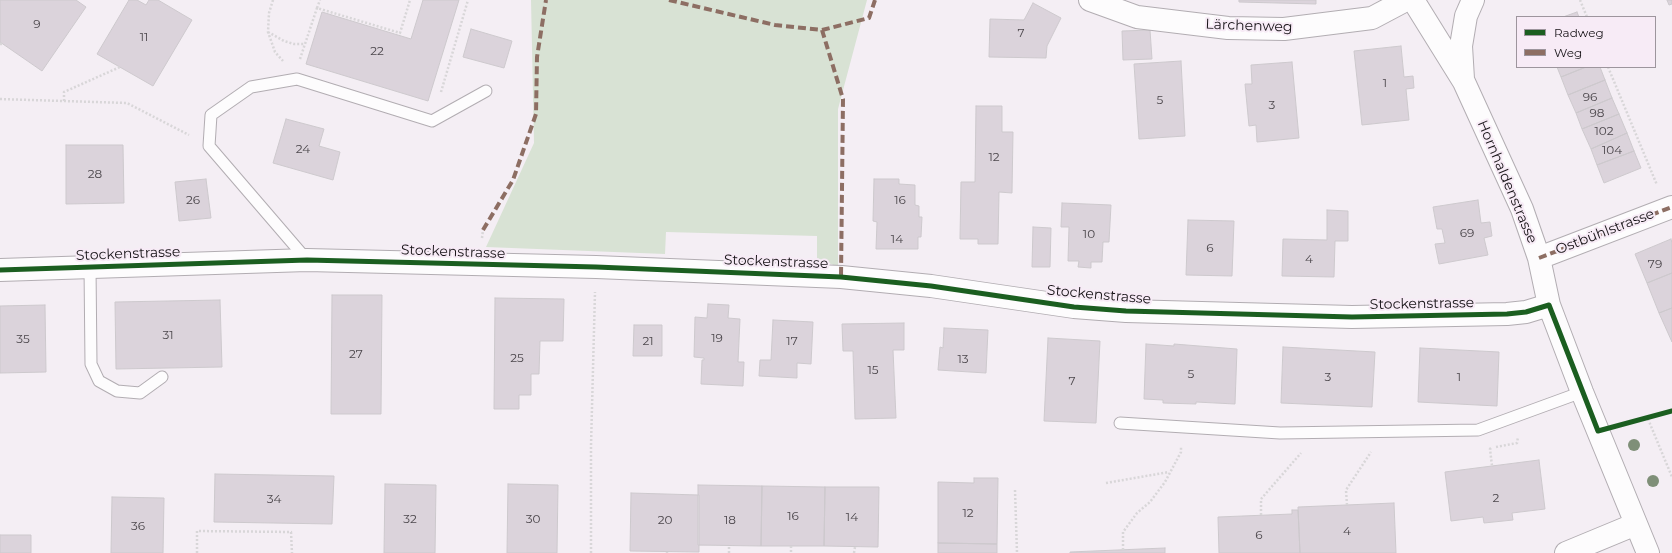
<!DOCTYPE html>
<meta charset="utf-8">
<style>
body{margin:0}
#map{position:relative;width:1672px;height:553px;overflow:hidden;background:#f4eef4;font-family:Montserrat,sans-serif}
canvas{display:block}
.legend{position:absolute;left:1516px;top:16px;width:140px;height:52px;box-sizing:border-box;background:#f7ebf6;border:1px solid #9d959d;margin:0;padding:5px 7px;list-style:none;font-size:12px;color:#171317}
.legend li{display:flex;align-items:center;gap:8px;height:20px}
.legend b{width:20px;border:1px solid #9d959d}
</style>
<div id="map">
<canvas width="1672" height="553"></canvas>
<ul class="legend">
<li><b style="height:5px;background:#1b5e20"></b>Radweg</li>
<li><b style="height:5px;background:#8d6e63"></b>Weg</li>
</ul>
</div>
<script>
const ctx = document.querySelector('canvas').getContext('2d');
ctx.lineJoin = 'round';
function paint(path, color) { ctx.fillStyle = color; ctx.fill(path, 'evenodd'); }
const shape = rows => new Path2D(rows.map(r => 'M' + r).join(''));
function trace(path, color, width, dash) { ctx.strokeStyle = color; ctx.lineWidth = width; ctx.lineCap = dash ? 'butt' : 'round'; ctx.setLineDash(dash || []); ctx.stroke(path); }
function label(font, color, halo, rows, align = 'center') {
  ctx.font = font + ' Montserrat,sans-serif'; ctx.lineWidth = 4; ctx.setLineDash([]); ctx.textBaseline = 'middle'; ctx.strokeStyle = halo; ctx.fillStyle = color; for (const [text, x, y, turn = 0] of rows) {
    ctx.save(); ctx.translate(x, y); ctx.rotate((+turn || 0) * Math.PI / 180); ctx.textAlign = isNaN(turn) ? turn : align; if (halo) ctx.strokeText(text, 0, 0); ctx.fillText(text, 0, 0); ctx.restore();
  }
}
const green = shape([
 [531,0,867,0,838,109,838,267,817,258,817,236,666,232,665,254,486,247,534,143]
]);
const building = shape([
 [0,0,76,0,86,7,42,71,0,42,0,0],
 [129,0,137,0,146,5,149,0,158,0,192,20,153,86,97,54,129,0],
 [423,0,459,0,428,101,306,64,322,12,411,39,423,0],
 [1239,0,1316,0,1316,4,1239,2,1239,0],
 [1667,0,1672,0,1672,4,1669,5,1667,0],
 [1033,3,1061,18,1047,46,1046,58,989,57,990,19,1024,20,1033,3],
 [1577,12,1579,17,1563,17,1577,12],
 [471,29,512,41,504,68,463,57,471,29],
 [1150,30,1152,59,1123,60,1122,31,1150,30],
 [1401,46,1404,77,1413,76,1414,88,1406,89,1409,120,1362,125,1354,51,1401,46],
 [1181,61,1185,136,1139,139,1134,64,1181,61],
 [1292,62,1299,138,1257,142,1256,125,1249,126,1245,84,1252,84,1251,65,1292,62],
 [1557,67,1586,67,1561,77,1557,67],
 [1586,67,1600,67,1605,80,1568,95,1561,77,1586,67],
 [1605,80,1612,98,1576,113,1568,95,1605,80],
 [1612,98,1619,114,1582,129,1576,113,1612,98],
 [976,106,1002,106,1002,132,1013,132,1012,193,999,192,998,244,978,244,978,239,960,239,961,182,975,182,976,106],
 [1619,114,1627,133,1591,149,1582,129,1619,114],
 [286,119,324,129,319,146,340,152,333,180,273,163,286,119],
 [1627,133,1634,151,1597,165,1591,149,1627,133],
 [66,145,123,145,124,203,66,204,66,145],
 [1634,151,1641,168,1604,183,1597,165,1634,151],
 [206,179,211,218,179,221,175,182,206,179],
 [874,179,899,179,899,184,915,185,915,205,919,206,919,217,922,217,921,237,918,237,918,249,876,249,877,222,873,221,874,179],
 [1478,200,1481,223,1490,222,1492,236,1484,238,1488,255,1439,264,1435,244,1445,243,1442,229,1437,229,1433,207,1478,200],
 [1062,203,1111,205,1109,242,1103,242,1102,262,1091,262,1091,268,1078,267,1079,261,1068,261,1069,227,1061,227,1062,203],
 [1327,210,1348,211,1348,241,1335,241,1334,277,1282,276,1283,239,1327,240,1327,210],
 [1188,220,1234,221,1232,276,1186,275,1188,220],
 [1033,227,1051,228,1050,267,1032,267,1033,227],
 [1671,239,1672,243,1672,273,1647,283,1635,254,1671,239],
 [1672,273,1672,308,1659,313,1647,283,1672,273],
 [332,295,382,295,381,414,331,414,332,295],
 [495,298,564,299,563,341,540,341,539,374,531,374,531,395,519,395,519,409,494,409,495,298],
 [220,300,222,367,116,369,115,302,220,300],
 [708,304,729,305,728,318,740,319,738,362,744,362,743,386,701,384,702,360,704,360,704,358,694,357,695,317,707,318,708,304],
 [45,305,46,372,0,373,0,306,45,305],
 [1672,308,1672,342,1659,313,1672,308],
 [773,320,813,322,811,364,797,363,797,378,759,376,760,360,771,360,773,320],
 [904,323,904,350,893,350,896,418,855,419,853,351,843,351,842,324,904,323],
 [634,325,662,325,662,356,633,356,634,325],
 [944,328,988,330,986,373,938,370,940,347,943,348,944,328],
 [1048,338,1100,341,1096,423,1044,421,1048,338],
 [1146,344,1174,346,1174,344,1237,349,1235,404,1196,402,1196,404,1163,403,1163,400,1144,399,1146,344],
 [1283,347,1375,352,1372,407,1281,403,1283,347],
 [1420,348,1499,352,1497,406,1418,402,1420,348],
 [1539,460,1545,509,1512,513,1513,520,1484,523,1483,517,1451,521,1445,472,1539,460],
 [215,474,334,476,332,524,214,522,215,474],
 [974,478,998,478,997,544,938,543,938,482,974,483,974,478],
 [385,484,436,485,435,553,384,553,385,484],
 [508,484,558,485,557,553,507,553,508,484],
 [698,485,762,486,761,546,698,545,698,485],
 [762,486,825,487,824,546,761,546,762,486],
 [825,487,879,487,878,547,824,546,825,487],
 [631,493,699,495,699,552,630,551,631,493],
 [112,497,164,498,163,553,111,553,112,497],
 [1394,503,1396,553,1300,553,1298,507,1394,503],
 [1292,510,1298,510,1300,553,1219,553,1218,517,1292,514,1292,510],
 [0,535,31,535,31,553,0,553,0,535],
 [938,543,997,544,997,553,938,553,938,543],
 [1165,548,1165,553,1070,553,1070,552,1165,548]
]);
const path = shape([
 [273,0,269,13,268,32,275,52,283,61],
 [1580,0,1587,17],
 [317,8,320,0],
 [268,32,284,41,294,44,305,44,317,8,400,33,410,0],
 [0,44,4,44],
 [300,59,305,44],
 [1608,67,1657,185],
 [441,92,468,0],
 [0,99,127,103,189,135],
 [64,101,64,92,120,67],
 [482,238,483,230],
 [1648,419,1672,477],
 [1622,425,1672,411],
 [1496,447,1517,443,1518,437],
 [1491,448,1490,449,1492,466],
 [1106,483,1169,472],
 [1015,490,1017,553],
 [1347,505,1346,490,1371,452],
 [1261,515,1261,499,1301,453],
 [791,546,791,553],
 [1123,550,1123,532,1137,513,1150,502,1165,482,1181,452,1181,447],
 [667,552,667,553],
 [197,553,197,531,291,532,292,553],
 [591,553,591,446,595,292],
 [729,553,729,545],
 [854,553,855,547]
]);
const lane = shape([
 [307,260,209,146,211,115,251,87,297,79,432,121,486,91],
 [90,267,91,364,99,381,117,391,140,393,162,377],
 [1120,423,1280,433,1478,430,1582,392]
]);
const street = shape([
 [1090,0,1137,17,1228,28,1284,29,1372,18,1406,0],
 [1413,0,1464,82,1522,209,1539,258,1549,305,1582,392,1648,553],
 [1463,79,1461,46,1466,16,1473,0],
 [1539,258,1672,207],
 [0,270,307,260,596,267,841,277,931,286,1074,307,1126,311,1352,317,1507,314,1526,312,1549,305],
 [1566,553,1636,524]
]);
const quiet = shape([
 [669,0,775,25,822,30,869,18,875,0],
 [822,30,843,99,841,277],
 [483,230,513,180,536,114,537,57,546,0],
 [1539,258,1672,207]
]);
const cycleway = shape([
 [0,270,307,260,596,267,841,277,931,286,1074,307,1126,311,1352,317,1507,314,1526,312,1549,305,1598,431,1672,411]
]);
const trees = [
 [1634,445],
 [1653,481]
];
const numberNames = [
 ["9",37,24],
 ["7",1021,33],
 ["11",144,37],
 ["22",377,51],
 ["1",1385,83],
 ["96",1590,97],
 ["5",1160,100],
 ["3",1272,105],
 ["98",1597,113],
 ["102",1604,131],
 ["24",303,149],
 ["104",1612,150],
 ["12",994,157],
 ["28",95,174],
 ["26",193,200],
 ["16",900,200],
 ["69",1467,233],
 ["10",1089,234],
 ["14",897,239],
 ["6",1210,248],
 ["4",1309,259],
 ["79",1655,264],
 ["31",168,335],
 ["19",717,338],
 ["35",23,339],
 ["21",648,341],
 ["17",792,341],
 ["27",356,354],
 ["25",517,358],
 ["13",963,359],
 ["15",873,370],
 ["5",1191,374],
 ["3",1328,377],
 ["1",1459,377],
 ["7",1072,381],
 ["2",1496,498],
 ["34",274,499],
 ["12",968,513],
 ["16",793,516],
 ["14",852,517],
 ["32",410,519],
 ["30",533,519],
 ["20",665,520],
 ["18",730,520],
 ["36",138,526],
 ["4",1347,531],
 ["6",1259,535]
];
const streetNames = [
 ["Lärchenweg",1249,26,2],
 ["Hornhaldenstrasse",1507,182,67],
 ["Ostbühlstrasse",1605,232,-21],
 ["Stockenstrasse",453,252,2],
 ["Stockenstrasse",128,254,-2],
 ["Stockenstrasse",776,262,2],
 ["Stockenstrasse",1099,295,5],
 ["Stockenstrasse",1422,304,-1]
];
paint(green, '#d8e2d4');
paint(building, '#dbd3db');
trace(building, '#cdc9cd', 1);
trace(lane, '#b2adb2', 13);
trace(street, '#b2adb2', 24);
trace(path, '#d8d6d8', 2.5, [2, 2]);
trace(lane, '#fdfcfd', 11);
trace(street, '#fdfcfd', 22);
trace(quiet, '#8d6e63', 4, [8, 4]);
trace(cycleway, '#1b5e20', 5);
ctx.fillStyle = '#7f8f78';
for (const [x, y] of trees) { ctx.beginPath(); ctx.arc(x, y, 6, 0, 2 * Math.PI); ctx.fill(); }
label('12px', '#4b464b', null, numberNames);
label('14px', '#171317', '#f7ebf6', streetNames);
</script>
